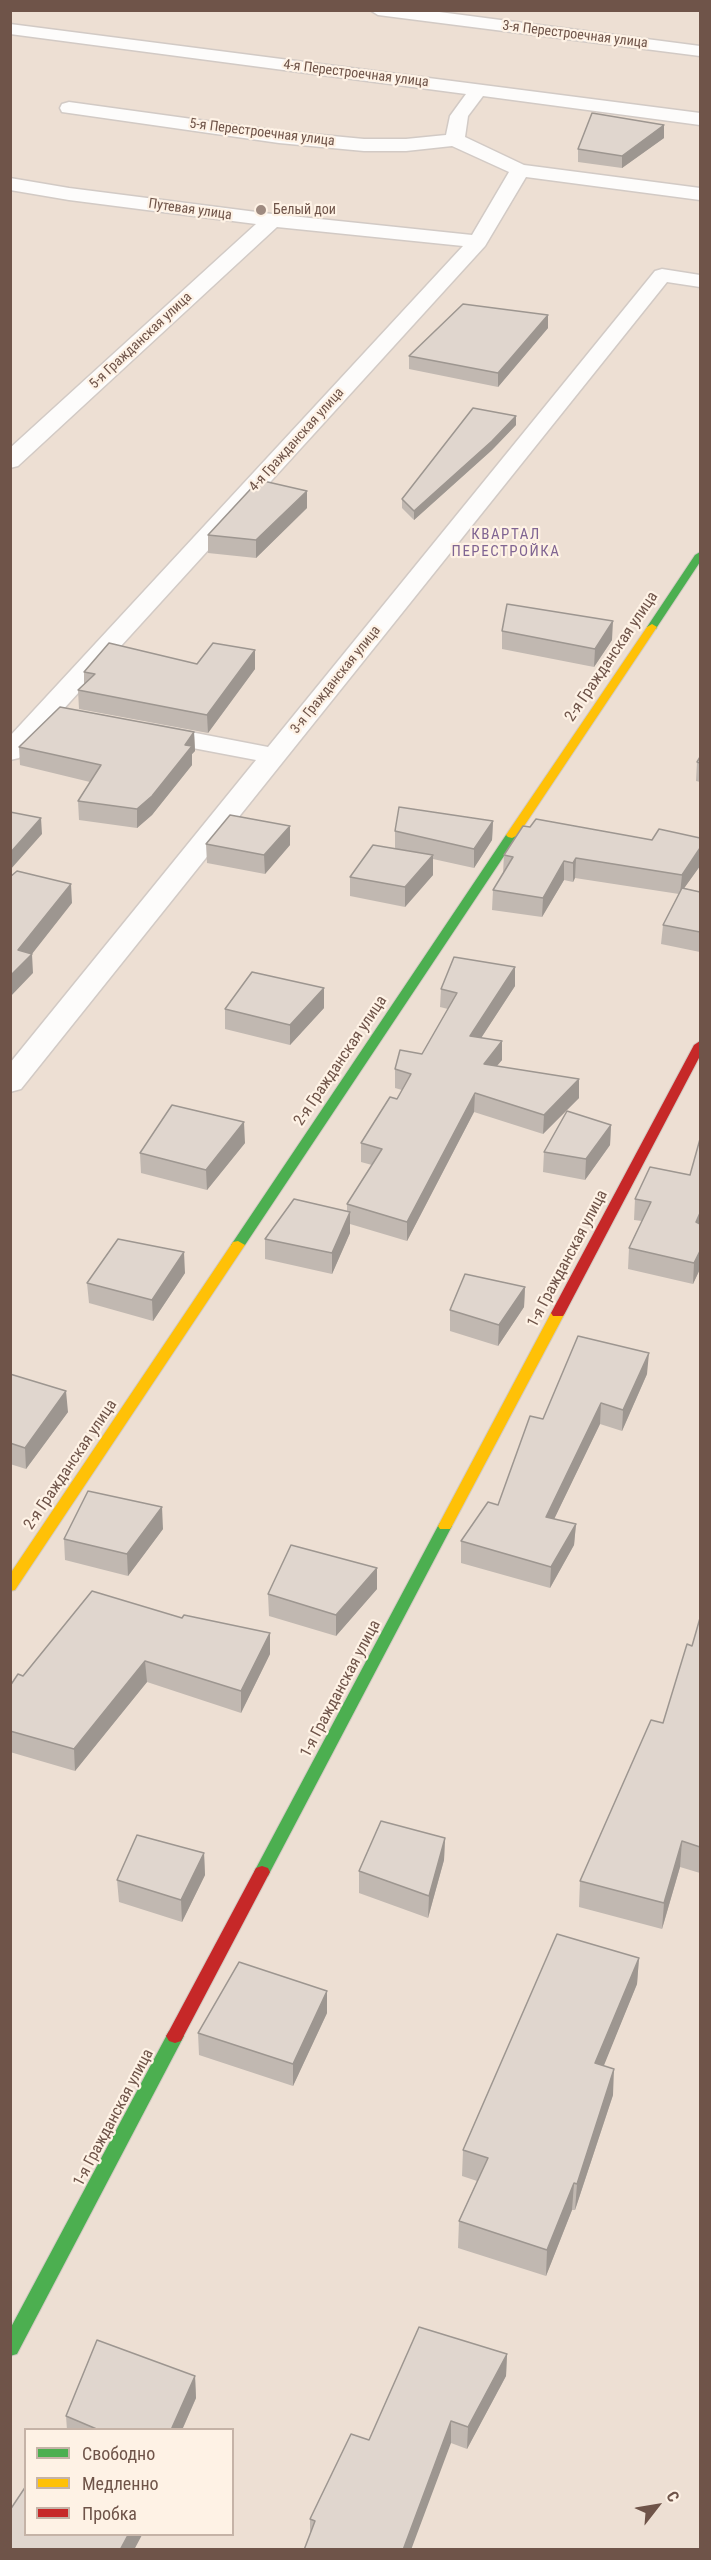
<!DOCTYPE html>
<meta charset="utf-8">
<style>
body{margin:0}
#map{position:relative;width:711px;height:2560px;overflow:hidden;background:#f4ede6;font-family:"Roboto Condensed",sans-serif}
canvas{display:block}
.frame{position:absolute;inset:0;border:12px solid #6f5449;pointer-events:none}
.legend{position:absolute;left:24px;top:2428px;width:210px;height:108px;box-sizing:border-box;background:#fef2e5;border:2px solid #c5b3a7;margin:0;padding:8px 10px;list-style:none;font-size:18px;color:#6f5449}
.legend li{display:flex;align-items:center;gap:12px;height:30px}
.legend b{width:30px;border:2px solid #c5b3a7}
.north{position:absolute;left:627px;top:2476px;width:60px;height:60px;-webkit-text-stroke:4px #fef2e5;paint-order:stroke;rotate:59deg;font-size:16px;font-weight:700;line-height:24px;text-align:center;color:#6f5449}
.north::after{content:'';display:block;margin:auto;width:21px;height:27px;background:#6f5449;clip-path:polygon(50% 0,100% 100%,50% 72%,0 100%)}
</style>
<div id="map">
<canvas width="711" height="2560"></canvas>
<div class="frame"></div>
<ul class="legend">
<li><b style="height:8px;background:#4caf50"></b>Свободно</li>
<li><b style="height:8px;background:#ffc107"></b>Медленно</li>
<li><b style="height:8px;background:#c62828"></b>Пробка</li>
</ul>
<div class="north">С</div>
</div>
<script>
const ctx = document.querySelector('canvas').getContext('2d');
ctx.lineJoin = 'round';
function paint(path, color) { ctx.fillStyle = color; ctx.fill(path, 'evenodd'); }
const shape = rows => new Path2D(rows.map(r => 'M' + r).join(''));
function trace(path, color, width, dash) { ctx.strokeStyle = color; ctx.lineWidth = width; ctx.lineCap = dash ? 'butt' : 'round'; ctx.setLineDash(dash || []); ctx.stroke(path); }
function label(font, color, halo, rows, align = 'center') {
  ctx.font = font + ' "Roboto Condensed",sans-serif'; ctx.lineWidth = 4.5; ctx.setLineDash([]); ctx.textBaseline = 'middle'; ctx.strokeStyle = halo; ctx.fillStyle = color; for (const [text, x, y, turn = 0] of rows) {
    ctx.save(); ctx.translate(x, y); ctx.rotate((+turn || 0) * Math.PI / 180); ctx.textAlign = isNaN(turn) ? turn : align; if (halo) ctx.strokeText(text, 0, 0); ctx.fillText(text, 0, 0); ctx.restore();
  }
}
const residential = shape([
 [11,11,700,11,700,2549,11,2550],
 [26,2430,232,2430,232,2534,26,2534]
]);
const street = shape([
 [370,10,424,10,700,46,700,56,378,15,370,10],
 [10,24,700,113,700,125,483,96,468,116,465,137,524,165,700,188,700,200,526,177,485,246,19,758,10,760,10,736,463,246,277,227,18,466,10,468,10,448,256,224,69,200,10,190,10,178,69,188,272,214,472,235,509,172,452,146,406,151,364,151,279,143,62,112,60,108,62,104,69,102,279,131,364,139,406,139,446,135,450,116,466,94,10,34,10,24],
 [662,269,700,275,700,287,667,282,21,1089,10,1092,10,1063,256,760,140,738,136,732,140,726,149,724,268,747,655,271,662,269]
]);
const fast = shape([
 [700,552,700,562,657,627,656,629,648,629,647,627,695,555,700,552],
 [512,832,518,835,245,1245,238,1249,233,1248,231,1245,506,835,512,832],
 [445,1521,450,1523,452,1526,270,1872,268,1876,262,1878,256,1876,254,1872,438,1526,440,1523,445,1521],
 [175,2029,181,2031,184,2036,17,2354,10,2356,10,2329,169,2031,175,2029]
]);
const slow = shape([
 [652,624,657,627,518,835,512,838,508,837,506,835,647,627,652,624],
 [238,1241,245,1245,15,1590,10,1591,10,1574,233,1242,238,1241],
 [558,1309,565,1313,452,1526,450,1529,440,1529,438,1526,551,1313,558,1309]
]);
const jam = shape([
 [700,1041,700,1056,565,1313,563,1316,553,1316,551,1313,694,1045,700,1041],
 [262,1866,268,1868,270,1872,181,2041,175,2043,169,2041,166,2036,169,2031,256,1868,262,1866]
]);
const wall = shape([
 [664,125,664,138,622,168,578,162,578,149],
 [548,315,548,328,498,387,409,369,409,356],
 [516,416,516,425,492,450,414,520,402,508,402,499],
 [307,508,256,558,208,553,208,535],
 [502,631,612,640,594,667,502,649],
 [255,650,255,669,208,733,79,709,78,690,84,684,84,672,197,664],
 [194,732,195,751,192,754,192,765,152,815,137,828,79,820,78,801,90,782,20,765,19,747],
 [700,757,700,782,696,781,697,762],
 [493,821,492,840,474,868,433,859,433,875,405,907,350,896,350,877,395,848,395,831],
 [290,826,290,845,265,874,207,863,206,844],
 [700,838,700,866,684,888,700,892,700,952,661,944,663,925,679,894,575,878,573,882,564,880,542,917,492,910,493,890,503,873,504,855,652,840],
 [515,967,515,986,481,1038,502,1041,502,1060,497,1066,579,1098,543,1134,474,1112,407,1241,350,1224,350,1233,332,1274,265,1259,265,1239,347,1212,347,1204,372,1165,361,1162,361,1143,397,1099,402,1090,395,1088,395,1069,422,1054,448,1009,440,1007,441,989],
 [324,988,324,1008,290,1045,225,1029,225,1009],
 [611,1125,610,1145,585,1180,543,1172,544,1152],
 [245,1143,207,1190,141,1173,140,1153],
 [690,1175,700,1269,693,1284,628,1269,629,1248,642,1221,634,1220,635,1199],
 [185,1273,153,1321,89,1303,87,1283],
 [525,1287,524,1307,498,1346,450,1331,450,1310],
 [10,1374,68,1412,26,1469,10,1464],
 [647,1374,622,1431,600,1424,554,1519,576,1524,574,1545,550,1588,461,1563,461,1541,498,1505,543,1419],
 [163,1529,128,1576,65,1560,64,1539],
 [377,1589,336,1636,269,1616,268,1594],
 [182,1618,270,1633,270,1654,241,1713,147,1682,75,1771,10,1752,10,1686,23,1676],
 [700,1618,700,1873,680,1867,662,1929,579,1907,580,1881,663,1723,692,1646],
 [445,1838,444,1860,428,1918,359,1893,359,1871],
 [204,1853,205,1875,182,1922,119,1902,117,1880],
 [639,1958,637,1984,603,2066,613,2095,575,2210,572,2210,546,2276,458,2248,459,2221,477,2181,462,2176,463,2150],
 [327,2013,293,2086,199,2055,198,2033],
 [507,2354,506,2376,467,2449,451,2443,310,2534,310,2519,369,2440],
 [195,2376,196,2398,182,2430,67,2430,66,2416]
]);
const shadedWall = shape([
 [664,125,664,138,622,168,622,156],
 [548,315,548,328,498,387,498,373],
 [516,416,516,425,492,450,414,520,414,511],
 [307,491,307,508,256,558,256,540],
 [613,621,612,640,594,667,595,649],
 [255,650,255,669,208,733,207,715],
 [194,732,195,751,192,754,192,765,152,815,137,828,137,809],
 [41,818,42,834,10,870,10,853],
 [493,821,492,840,474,868,474,849],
 [290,826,290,845,265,874,264,855],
 [700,848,700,866,680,894,682,875],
 [433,855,433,875,405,907,405,887],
 [576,858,575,878,573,882,573,863],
 [564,861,564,880,542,917,543,898],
 [71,884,72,903,32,954,33,973,10,997,10,976,18,950],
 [515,967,515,986,470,1055,470,1036],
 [324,988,324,1008,290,1045,290,1025],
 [502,1041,502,1060,483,1082,484,1064],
 [579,1079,579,1098,543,1134,544,1115],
 [475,1093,474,1112,407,1241,407,1222],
 [244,1122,245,1143,207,1190,206,1170],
 [611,1125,610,1145,585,1180,586,1159],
 [350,1212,350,1233,332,1274,332,1253],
 [700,1213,700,1230,696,1222],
 [700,1251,700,1269,693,1284,694,1263],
 [184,1252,185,1273,153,1321,152,1300],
 [525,1287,524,1307,498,1346,499,1325],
 [649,1353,647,1374,622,1431,623,1410],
 [66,1391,68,1412,26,1469,25,1448],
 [601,1403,600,1424,545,1538,546,1517],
 [162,1507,163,1529,128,1576,127,1554],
 [576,1524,574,1545,550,1588,551,1567],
 [377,1568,377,1589,336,1636,336,1615],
 [270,1633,270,1654,241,1713,241,1691],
 [145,1661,147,1682,75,1771,74,1749],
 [445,1838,444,1860,428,1918,429,1896],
 [682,1841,680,1867,662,1929,664,1903],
 [204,1853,205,1875,182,1922,181,1900],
 [639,1958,637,1984,594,2090,595,2063],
 [327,1991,327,2013,293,2086,293,2064],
 [614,2069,613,2095,575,2210,577,2184],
 [574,2183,572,2210,546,2276,547,2250],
 [507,2354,506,2376,467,2449,468,2427],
 [195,2376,196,2398,182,2430,171,2430],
 [451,2421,451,2443,411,2550,403,2550],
 [128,2535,142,2535,134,2550,120,2550]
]);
const building = shape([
 [592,113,664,125,622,156,578,149,592,113],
 [463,304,548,315,498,373,409,356,463,304],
 [473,408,516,416,492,441,414,511,402,499,473,408],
 [259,480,307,491,256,540,208,535,259,480],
 [507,604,613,621,595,649,502,631,507,604],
 [109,643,197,664,213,643,255,650,207,715,78,690,95,674,84,672,109,643],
 [60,707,194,732,185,745,192,746,152,796,137,809,78,801,101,765,19,747,60,707],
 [700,757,700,763,697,762,700,757],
 [399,807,493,821,474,849,395,831,399,807],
 [10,812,41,818,10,853,10,812],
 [230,815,290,826,264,855,206,844,230,815],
 [536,819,652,840,659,829,700,838,700,848,682,875,576,858,573,863,564,861,543,898,493,890,513,857,504,855,523,826,530,827,536,819],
 [373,845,433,855,405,887,350,877,373,845],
 [17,871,71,884,18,950,32,954,10,976,10,877,17,871],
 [682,888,700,892,700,932,663,925,682,888],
 [454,957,515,967,470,1036,502,1041,484,1064,579,1079,544,1115,475,1093,407,1222,347,1204,382,1149,361,1143,390,1097,397,1099,411,1074,395,1069,400,1050,422,1054,457,993,441,989,454,957],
 [252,972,324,988,290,1025,225,1009,252,972],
 [172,1105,244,1122,206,1170,140,1153,172,1105],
 [567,1111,611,1125,586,1159,544,1152,567,1111],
 [700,1139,700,1213,696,1222,700,1224,700,1251,694,1263,629,1248,651,1202,635,1199,650,1167,690,1175,700,1139],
 [294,1199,350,1212,332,1253,265,1239,294,1199],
 [118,1239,184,1252,152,1300,87,1283,118,1239],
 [465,1274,525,1287,499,1325,450,1310,465,1274],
 [578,1336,649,1353,623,1410,601,1403,546,1517,576,1524,551,1567,461,1541,488,1502,498,1505,530,1416,543,1419,578,1336],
 [10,1374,66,1391,25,1448,10,1443,10,1374],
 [88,1491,162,1507,127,1554,64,1539,88,1491],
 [291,1545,377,1568,336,1615,268,1594,291,1545],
 [92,1591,182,1618,184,1615,270,1633,241,1691,145,1661,74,1749,10,1731,10,1686,18,1674,23,1676,92,1591],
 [700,1618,700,1847,682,1841,664,1903,580,1881,651,1720,663,1723,687,1644,692,1646,700,1618],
 [381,1821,445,1838,429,1896,359,1871,381,1821],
 [137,1835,204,1853,181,1900,117,1880,137,1835],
 [557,1934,639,1958,595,2063,614,2069,577,2184,574,2183,547,2250,459,2221,488,2158,463,2150,557,1934],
 [239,1962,327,1991,293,2064,198,2033,239,1962],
 [419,2327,507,2354,468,2427,451,2421,403,2550,304,2550,315,2521,310,2519,351,2434,369,2440,419,2327],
 [97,2340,195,2376,171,2430,99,2430,66,2416,97,2340],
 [26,2486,26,2535,128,2535,120,2550,10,2550,10,2510,26,2486]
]);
const markers = [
 [261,210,6,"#9e8a80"]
];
const farStreetnames = [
 ["3-я Перестроечная улица",575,35,7],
 ["4-я Перестроечная улица",356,74,7],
 ["5-я Перестроечная улица",262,133,7],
 ["Путевая улица",190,210,8],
 ["5-я Гражданская улица",141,341,-43],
 ["4-я Гражданская улица",297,440,-48],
 ["3-я Гражданская улица",336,680,-51]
];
const farPoinames = [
 ["Белый дои",273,210]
];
const farNeighbourhoodnames = [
 ["КВАРТАЛ",506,535],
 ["ПЕРЕСТРОЙКА",506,552]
];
const streetNames = [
 ["2-я Гражданская улица",612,657,-56],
 ["2-я Гражданская улица",341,1061,-56],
 ["1-я Гражданская улица",568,1259,-62],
 ["2-я Гражданская улица",71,1465,-56],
 ["1-я Гражданская улица",341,1689,-62],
 ["1-я Гражданская улица",114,2118,-62]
];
paint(residential, '#eddfd3');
trace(street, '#d2cac5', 3);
trace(fast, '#d2cac3', 2);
trace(slow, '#d2cac3', 2);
trace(jam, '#d2cac3', 2);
paint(street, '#fdfcfb');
paint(fast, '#4caf50');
paint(slow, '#ffc107');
paint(jam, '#c62828');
paint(wall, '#c1b8b1');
paint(shadedWall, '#9d9690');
paint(building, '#e0d6ce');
trace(building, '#9d9690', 1.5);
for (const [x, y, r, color] of markers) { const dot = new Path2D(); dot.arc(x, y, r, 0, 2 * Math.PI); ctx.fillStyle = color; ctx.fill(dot); trace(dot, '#fef2e5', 2); }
label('14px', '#6f5449', '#fef2e5', farStreetnames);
label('14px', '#6f5449', '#fef2e5', farPoinames, 'left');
ctx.letterSpacing = '1.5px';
label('15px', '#806592', '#fef2e5', farNeighbourhoodnames);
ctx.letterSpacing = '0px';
label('16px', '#6f5449', '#fef2e5', streetNames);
</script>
